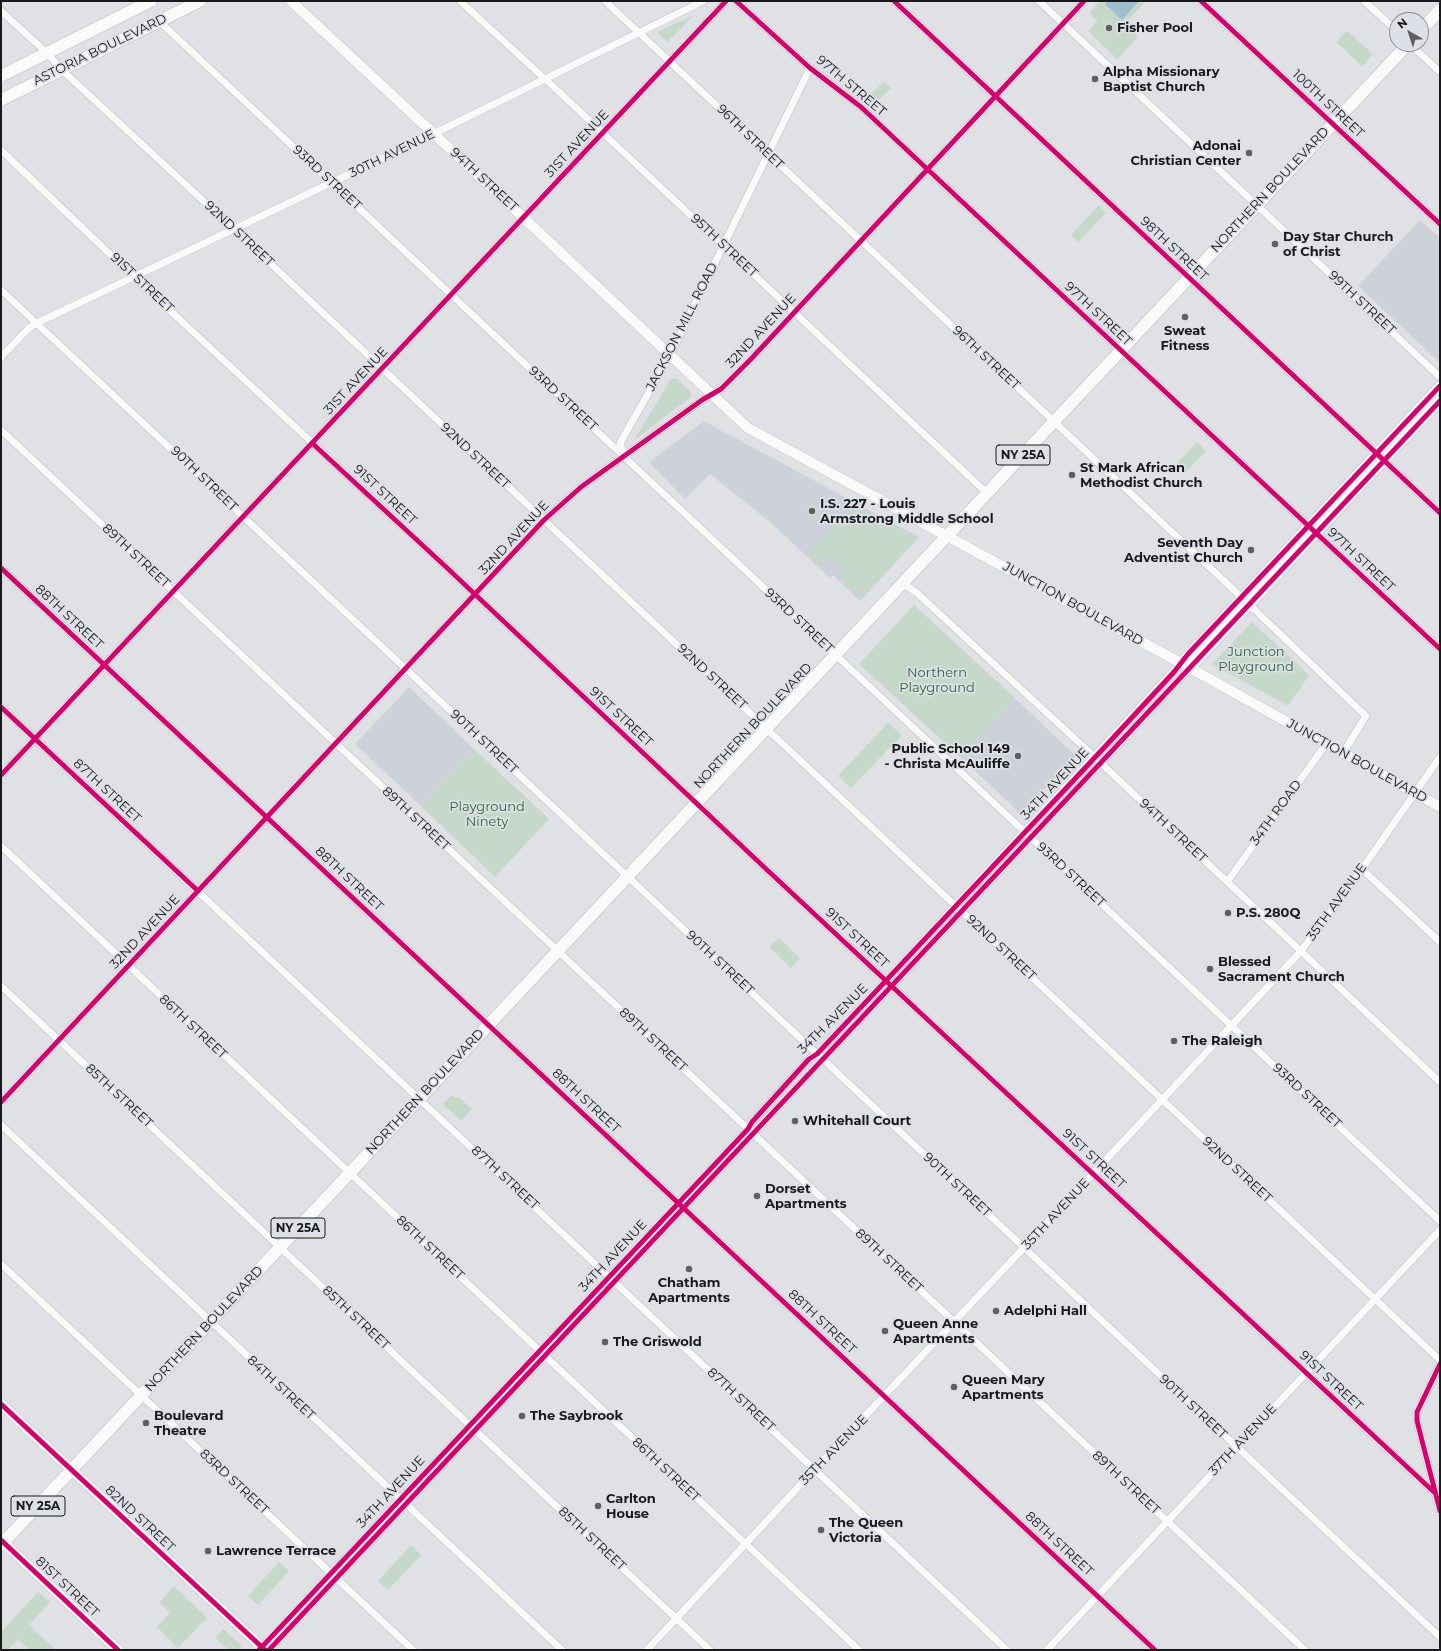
<!DOCTYPE html>
<style>
body{margin:0}
#map{position:relative;width:1441px;height:1651px;overflow:hidden;background:#dfe1e4;font-family:Montserrat,sans-serif}
canvas{display:block}
.frame{position:absolute;inset:0;border:2px solid #18191b;pointer-events:none}
.north{position:absolute;left:1389px;top:12px;width:40px;height:40px;box-sizing:border-box;background:#dde0e6;border:1px solid #8e9095;border-radius:50%;rotate:321deg;font-size:11px;font-weight:700;line-height:16px;text-align:center;color:#18191b}
.north::after{content:'';display:block;margin:auto;width:14px;height:18px;background:#5e5f61;clip-path:polygon(50% 0,100% 100%,50% 72%,0 100%)}
</style>
<div id="map">
<canvas width="1441" height="1651"></canvas>
<div class="frame"></div>
<div class="north">N</div>
</div>
<script>
const ctx = document.querySelector('canvas').getContext('2d');
ctx.lineJoin = 'round';
function paint(path, color) { ctx.fillStyle = color; ctx.fill(path, 'evenodd'); }
const shape = rows => new Path2D(rows.map(r => 'M' + r).join(''));
function trace(path, color, width, dash) { ctx.strokeStyle = color; ctx.lineWidth = width; ctx.lineCap = dash ? 'butt' : 'round'; ctx.setLineDash(dash || []); ctx.stroke(path); }
function label(font, color, halo, rows, align = 'center') {
  ctx.font = font + ' Montserrat,sans-serif'; ctx.lineWidth = 3.5; ctx.setLineDash([]); ctx.textBaseline = 'middle'; ctx.strokeStyle = halo; ctx.fillStyle = color; for (const [text, x, y, turn = 0] of rows) {
    ctx.save(); ctx.translate(x, y); ctx.rotate((+turn || 0) * Math.PI / 180); ctx.textAlign = isNaN(turn) ? turn : align; if (halo) ctx.strokeText(text, 0, 0); ctx.fillText(text, 0, 0); ctx.restore();
  }
}
const built = shape([
 [1420,220,1440,238,1439,362,1358,286],
 [704,421,919,537,860,601,833,575,830,578,770,522,710,474,685,499,649,462],
 [409,687,474,749,421,806,355,744],
 [1015,698,1076,756,1021,814,960,757]
]);
const green = shape([
 [1100,1,1146,1,1124,24,1138,37,1117,59,1088,31,1097,21,1089,13],
 [694,15,667,42,657,32],
 [1347,31,1373,54,1362,66,1336,42],
 [884,82,891,88,876,103,869,96],
 [1099,205,1106,213,1078,242,1071,235],
 [671,379,677,379,691,392,691,397,634,440],
 [1197,442,1206,451,1183,475,1174,467],
 [856,505,918,538,865,595,863,586,859,580,844,571,831,557,816,563,807,554,843,517,846,519,849,516,848,513],
 [844,572,858,581,862,587,861,598,839,578],
 [914,605,1015,698,960,757,859,664],
 [1252,622,1309,675,1288,706,1212,664],
 [888,723,902,735,851,788,838,776],
 [474,749,549,819,495,877,421,806],
 [779,938,800,958,791,968,769,947],
 [452,1095,456,1098,458,1097,472,1109,461,1121,443,1104],
 [411,1545,421,1555,388,1590,378,1581],
 [279,1562,289,1571,258,1605,248,1596],
 [174,1586,207,1618,178,1648,157,1627,170,1613,160,1602],
 [38,1592,50,1602,29,1625,56,1650,29,1650,18,1639,8,1650,1,1650,1,1632],
 [223,1629,242,1646,239,1650,229,1650,215,1638]
]);
const water = shape([
 [1108,1,1139,1,1122,20,1105,4]
]);
const street = shape([
 [460,1,557,90,987,493],
 [605,1,1236,592,1366,716,1343,753],
 [736,1,810,68,861,107,1440,649],
 [894,1,1440,513],
 [1039,1,1440,377],
 [1201,1,1440,224],
 [1364,1,1397,31],
 [1,11,46,52,62,70,225,221,1440,1360],
 [159,21,1440,1221],
 [1410,44,1440,72],
 [1,150,134,277,445,566,764,867,1440,1498],
 [1,290,1440,1637],
 [1,357,29,328,37,323,423,139,703,1],
 [1,430,1305,1650],
 [624,455,620,443,670,355,810,68],
 [1,568,1155,1650],
 [902,583,917,593,1086,749,1440,1082],
 [1,707,1007,1650],
 [1,775,726,1],
 [1,846,859,1650],
 [1362,869,1440,942],
 [1227,882,1326,744],
 [1,986,710,1650],
 [1,1102,544,520,581,487,702,400,721,389,750,360,1084,1],
 [1,1125,562,1650],
 [1,1264,413,1650],
 [1440,1364,1417,1412,1417,1421,1440,1511],
 [259,1650,748,1129,752,1122,809,1059,817,1054,880,987,1181,663],
 [269,1650,1190,668],
 [647,1650,815,1469,1018,1254,1301,951,1362,869,1440,757],
 [1047,1650,1440,1230]
]);
const secondary = shape([
 [291,1,434,134,748,428,1190,668,1440,807],
 [1181,663,1440,386],
 [1190,668,1440,401],
 [1,1404,265,1650],
 [1,1540,118,1650]
]);
const primary = shape([
 [1421,30,1440,10],
 [1,76,151,1],
 [1,100,200,1],
 [1,1545,1408,44]
]);
const cycleway = shape([
 [736,1,810,68,861,107,1440,649],
 [894,1,1440,513],
 [1201,1,1440,224],
 [312,443,445,566,764,867,1435,1493],
 [1,568,1155,1650],
 [1,707,198,891],
 [1,775,726,1],
 [1,1102,544,520,581,487,702,400,721,389,750,360,1084,1],
 [1440,1364,1417,1412,1417,1421,1440,1511],
 [1,1404,265,1650],
 [1,1540,118,1650],
 [259,1650,748,1129,752,1122,809,1059,817,1054,880,987,1100,752,1174,672,1188,654,1440,386],
 [269,1650,1440,401]
]);
const markers = [
 [1109,28,4,"#5e5f61"],
 [1095,79,4,"#5e5f61"],
 [1249,153,4,"#5e5f61"],
 [1275,244,4,"#5e5f61"],
 [1185,317,4,"#5e5f61"],
 [1072,475,4,"#5e5f61"],
 [812,511,4,"#5e5f61"],
 [1251,550,4,"#5e5f61"],
 [1018,756,4,"#5e5f61"],
 [1228,913,4,"#5e5f61"],
 [1210,969,4,"#5e5f61"],
 [1174,1041,4,"#5e5f61"],
 [795,1121,4,"#5e5f61"],
 [757,1196,4,"#5e5f61"],
 [689,1269,4,"#5e5f61"],
 [996,1311,4,"#5e5f61"],
 [885,1331,4,"#5e5f61"],
 [605,1342,4,"#5e5f61"],
 [954,1387,4,"#5e5f61"],
 [522,1416,4,"#5e5f61"],
 [146,1423,4,"#5e5f61"],
 [598,1506,4,"#5e5f61"],
 [821,1530,4,"#5e5f61"],
 [208,1551,4,"#5e5f61"]
];
const shields = [
 [1023,455,54],
 [298,1228,54],
 [38,1506,54]
];
const shieldNames = [
 ["NY 25A",1023,455],
 ["NY 25A",298,1228],
 ["NY 25A",38,1506]
];
const poiNames = [
 ["Fisher Pool",1117,28],
 ["Alpha Missionary",1103,72],
 ["Baptist Church",1103,87],
 ["Adonai",1241,146,"right"],
 ["Christian Center",1241,161,"right"],
 ["Day Star Church",1283,237],
 ["of Christ",1283,252],
 ["Sweat",1185,331,"center"],
 ["Fitness",1185,346,"center"],
 ["St Mark African",1080,468],
 ["Methodist Church",1080,483],
 ["I.S. 227 - Louis",820,504],
 ["Armstrong Middle School",820,519],
 ["Seventh Day",1243,543,"right"],
 ["Adventist Church",1243,558,"right"],
 ["Public School 149",1010,749,"right"],
 ["- Christa McAuliffe",1010,764,"right"],
 ["P.S. 280Q",1236,913],
 ["Blessed",1218,962],
 ["Sacrament Church",1218,977],
 ["The Raleigh",1182,1041],
 ["Whitehall Court",803,1121],
 ["Dorset",765,1189],
 ["Apartments",765,1204],
 ["Chatham",689,1283,"center"],
 ["Apartments",689,1298,"center"],
 ["Adelphi Hall",1004,1311],
 ["Queen Anne",893,1324],
 ["Apartments",893,1339],
 ["The Griswold",613,1342],
 ["Queen Mary",962,1380],
 ["Apartments",962,1395],
 ["Boulevard",154,1416],
 ["Theatre",154,1431],
 ["The Saybrook",530,1416],
 ["Carlton",606,1499],
 ["House",606,1514],
 ["The Queen",829,1523],
 ["Victoria",829,1538],
 ["Lawrence Terrace",216,1551]
];
const streetNames = [
 ["ASTORIA BOULEVARD",100,50,-26],
 ["97TH STREET",851,86,40],
 ["100TH STREET",1328,104,43],
 ["96TH STREET",750,137,44],
 ["31ST AVENUE",577,144,-47],
 ["30TH AVENUE",392,154,-26],
 ["93RD STREET",327,178,43],
 ["94TH STREET",484,180,43],
 ["NORTHERN BOULEVARD",1270,190,-47],
 ["92ND STREET",239,234,43],
 ["95TH STREET",724,246,43],
 ["98TH STREET",1174,249,43],
 ["91ST STREET",142,283,43],
 ["99TH STREET",1362,303,43],
 ["97TH STREET",1098,314,43],
 ["JACKSON MILL ROAD",682,327,-63],
 ["32ND AVENUE",761,331,-47],
 ["96TH STREET",986,358,43],
 ["31ST AVENUE",356,381,-47],
 ["93RD STREET",563,399,43],
 ["92ND STREET",475,456,43],
 ["90TH STREET",204,479,44],
 ["91ST STREET",385,495,43],
 ["32ND AVENUE",514,538,-47],
 ["89TH STREET",136,556,43],
 ["97TH STREET",1361,560,43],
 ["JUNCTION BOULEVARD",1073,604,29],
 ["88TH STREET",69,617,43],
 ["93RD STREET",799,621,43],
 ["92ND STREET",712,677,43],
 ["91ST STREET",621,717,43],
 ["NORTHERN BOULEVARD",753,726,-47],
 ["90TH STREET",484,742,43],
 ["JUNCTION BOULEVARD",1357,761,29],
 ["34TH AVENUE",1055,784,-47],
 ["87TH STREET",107,791,43],
 ["34TH ROAD",1276,813,-54],
 ["89TH STREET",416,819,43],
 ["94TH STREET",1173,831,43],
 ["93RD STREET",1071,875,43],
 ["88TH STREET",349,879,43],
 ["35TH AVENUE",1337,902,-54],
 ["32ND AVENUE",145,932,-47],
 ["91ST STREET",857,938,43],
 ["92ND STREET",1001,948,43],
 ["90TH STREET",720,963,43],
 ["34TH AVENUE",833,1019,-45],
 ["86TH STREET",193,1027,43],
 ["89TH STREET",653,1040,43],
 ["NORTHERN BOULEVARD",425,1092,-47],
 ["85TH STREET",119,1096,43],
 ["93RD STREET",1307,1096,43],
 ["88TH STREET",586,1101,43],
 ["91ST STREET",1094,1159,43],
 ["92ND STREET",1237,1170,43],
 ["87TH STREET",505,1178,43],
 ["90TH STREET",957,1185,43],
 ["35TH AVENUE",1056,1214,-47],
 ["86TH STREET",430,1248,43],
 ["34TH AVENUE",613,1256,-47],
 ["89TH STREET",889,1261,43],
 ["85TH STREET",356,1318,43],
 ["88TH STREET",822,1322,43],
 ["NORTHERN BOULEVARD",204,1329,-47],
 ["91ST STREET",1331,1381,43],
 ["84TH STREET",281,1388,43],
 ["87TH STREET",741,1400,43],
 ["90TH STREET",1193,1407,43],
 ["37TH AVENUE",1243,1440,-47],
 ["35TH AVENUE",834,1450,-46],
 ["86TH STREET",666,1470,43],
 ["83RD STREET",234,1482,43],
 ["89TH STREET",1126,1483,43],
 ["34TH AVENUE",391,1492,-47],
 ["82ND STREET",140,1519,43],
 ["85TH STREET",592,1539,43],
 ["88TH STREET",1059,1544,43],
 ["81ST STREET",67,1587,43]
];
const parkNames = [
 ["Junction",1256,652],
 ["Playground",1256,667],
 ["Northern",937,673],
 ["Playground",937,688],
 ["Playground",487,807],
 ["Ninety",487,822]
];
paint(built, '#cdd2da');
paint(green, '#c6d8ca');
paint(water, '#9ebed3');
trace(street, '#bcbdc0', 8);
trace(secondary, '#bcbdc0', 11);
trace(primary, '#bcbdc0', 13);
trace(street, '#fafafb', 7);
trace(secondary, '#fafafb', 10);
trace(primary, '#fafafb', 12);
trace(cycleway, '#d6006c', 5);
for (const [x, y, r, color] of markers) { const dot = new Path2D(); dot.arc(x, y, r, 0, 2 * Math.PI); ctx.fillStyle = color; ctx.fill(dot); trace(dot, '#dde0e6', 1.5); }
for (const [x, y, w] of shields) { const box = new Path2D(); box.roundRect(x - w / 2, y - 10, w, 20, 3); ctx.fillStyle = '#dde0e6'; ctx.fill(box); trace(box, '#18191b', 1); }
label('bold 12px', '#18191b', null, shieldNames);
label('bold 13px', '#18191b', '#dde0e6', poiNames, 'left');
label('13px', '#18191b', '#dde0e6', streetNames);
label('13px', '#2b6437', '#dde0e6', parkNames);
</script>
